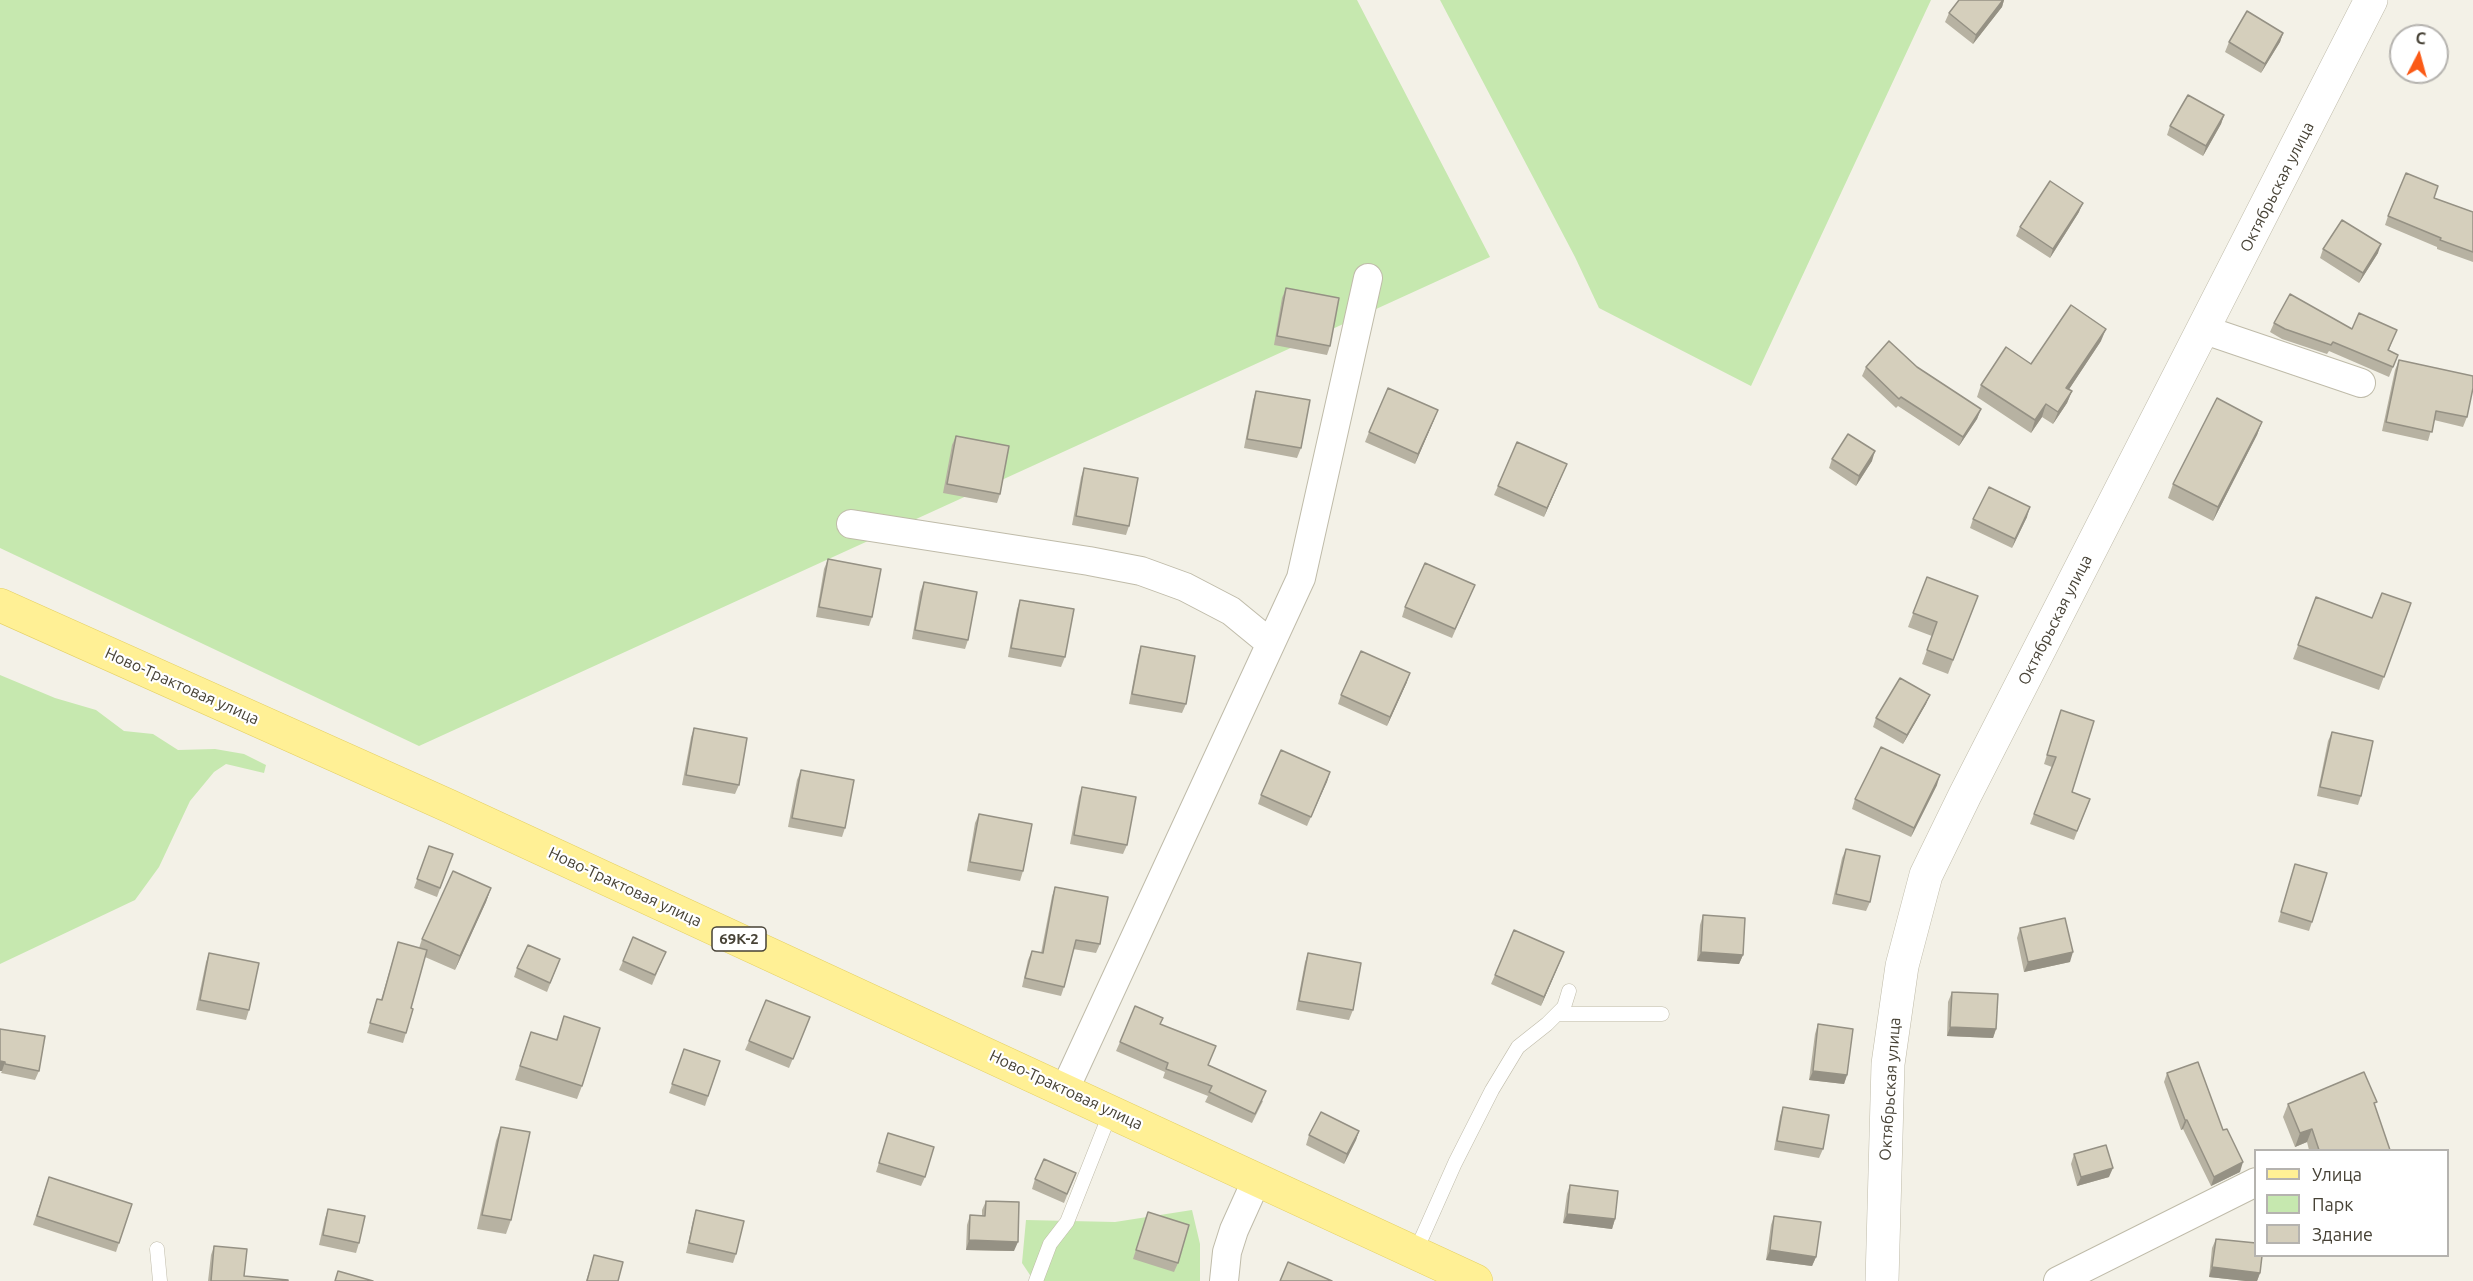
<!DOCTYPE html>
<meta charset="utf-8">
<style>
body{margin:0}
#map{position:relative;width:2473px;height:1281px;overflow:hidden;background:#f3f1e7;font-family:Ubuntu,sans-serif}
canvas{display:block}
.legend{position:absolute;left:2254px;top:1149px;width:195px;height:108px;box-sizing:border-box;background:#fff;border:2px solid #b5b3af;margin:0;padding:8px 10px;list-style:none;font-size:18px;color:#474236}
.legend li{display:flex;align-items:center;gap:12px;height:30px}
.legend b{width:30px;border:2px solid #b5b3af}
.north{position:absolute;left:2389px;top:24px;width:60px;height:60px;box-sizing:border-box;background:#fff;border:2px solid #b5b3af;border-radius:50%;rotate:6deg;font-size:16px;font-weight:700;line-height:24px;text-align:center;color:#474236}
.north::after{content:'';display:block;margin:auto;width:21px;height:27px;background:#fb5a16;clip-path:polygon(50% 0,100% 100%,50% 72%,0 100%)}
</style>
<div id="map">
<canvas width="2473" height="1281"></canvas>
<ul class="legend">
<li><b style="height:8px;background:#fff095"></b>Улица</li>
<li><b style="height:16px;background:#c6e8af"></b>Парк</li>
<li><b style="height:16px;background:#d5cfbc"></b>Здание</li>
</ul>
<div class="north">С</div>
</div>
<script>
const ctx = document.querySelector('canvas').getContext('2d');
ctx.lineJoin = 'round';
function paint(path, color) { ctx.fillStyle = color; ctx.fill(path, 'evenodd'); }
const shape = rows => new Path2D(rows.map(r => 'M' + r).join(''));
function trace(path, color, width, dash) { ctx.strokeStyle = color; ctx.lineWidth = width; ctx.lineCap = dash ? 'butt' : 'round'; ctx.setLineDash(dash || []); ctx.stroke(path); }
function label(font, color, halo, rows, align = 'center') {
  ctx.font = font + ' Ubuntu,sans-serif'; ctx.lineWidth = 4.5; ctx.setLineDash([]); ctx.textBaseline = 'middle'; ctx.strokeStyle = halo; ctx.fillStyle = color; for (const [text, x, y, turn = 0] of rows) {
    ctx.save(); ctx.translate(x, y); ctx.rotate((+turn || 0) * Math.PI / 180); ctx.textAlign = isNaN(turn) ? turn : align; if (halo) ctx.strokeText(text, 0, 0); ctx.fillText(text, 0, 0); ctx.restore();
  }
}
const green = shape([
 [0,0,1357,0,1490,257,419,746,0,548],
 [1440,0,1931,0,1751,386,1599,308,1575,257],
 [0,675,55,698,96,710,124,731,153,734,178,750,215,749,244,754,266,765,264,773,226,764,214,772,190,801,159,867,135,900,0,964],
 [1192,1210,1200,1244,1200,1281,1034,1281,1022,1263,1026,1220,1115,1222]
]);
const service = shape([
 [1557,1014,1662,1014],
 [157,1249,160,1281],
 [1415,1253,1455,1163,1492,1090,1518,1047,1547,1024,1564,1007,1569,991],
 [1036,1281,1050,1244,1067,1222,1111,1111]
]);
const minor = shape([
 [2205,330,2361,383],
 [851,524,1089,561,1141,571,1185,587,1231,611,1270,643],
 [1065,1089,1301,578,1368,278],
 [1224,1281,1227,1252,1234,1230,1257,1179],
 [2058,1281,2256,1182]
]);
const tertiary = shape([
 [1882,1281,1888,1064,1902,966,1926,875,1965,795,2371,0]
]);
const primary = shape([
 [0,605,449,806,1476,1281]
]);
const wall = shape([
 [1959,0,2004,0,2002,7,1973,44,1945,22,1949,13],
 [2283,33,2280,42,2261,73,2225,52,2229,42],
 [2224,115,2221,124,2203,156,2167,135,2170,126],
 [2434,198,2473,212,2473,262,2437,249,2437,247,2385,225,2388,216],
 [2079,212,2050,258,2016,236,2020,227],
 [2323,249,2378,253,2359,283,2320,258],
 [1286,288,1330,346,1327,355,1274,345,1282,298],
 [2274,323,2352,329,2393,339,2389,350,2398,355,2389,377,2329,351,2327,354,2282,339,2270,332],
 [2101,341,2069,389,2072,391,2067,403,2053,424,2042,417,2031,433,1977,397,1981,385,2031,364],
 [2399,360,2467,417,2463,427,2434,420,2428,441,2382,431,2395,370],
 [1866,367,1917,367,1981,409,1977,419,1959,446,1898,406,1896,408,1862,376],
 [1256,391,1301,448,1297,458,1244,448,1253,400],
 [1434,420,1415,464,1365,442,1369,432],
 [2262,422,2257,435,2213,521,2168,498,2173,484],
 [956,436,1000,494,997,503,943,493,952,445],
 [1832,459,1872,461,1856,486,1829,468],
 [1567,464,1544,517,1494,495,1498,486],
 [1084,468,1129,526,1126,535,1072,525,1081,477],
 [2027,517,2012,548,1970,528,1973,519],
 [828,559,872,617,869,626,816,617,824,569],
 [1927,577,1978,596,1948,674,1922,664,1932,636,1908,627],
 [924,582,968,640,965,649,912,639,920,592],
 [1475,585,1452,638,1402,617,1405,607],
 [2316,597,2372,618,2411,603,2379,690,2293,659],
 [1020,600,1065,657,1061,667,1008,657,1017,609],
 [1141,646,1186,704,1182,713,1129,704,1138,656],
 [1407,682,1387,726,1338,704,1341,695],
 [1930,695,1926,704,1903,744,1873,727,1876,718],
 [2061,710,2072,792,2090,799,2074,840,2030,824,2052,767,2044,764],
 [694,728,739,785,735,794,682,785,691,737],
 [2332,732,2361,796,2358,805,2317,796,2328,741],
 [801,770,845,828,842,837,788,827,797,780],
 [1330,772,1307,826,1258,804,1261,795],
 [1937,785,1911,837,1852,809,1855,799],
 [1082,787,1127,845,1123,854,1070,844,1079,796],
 [979,814,1023,871,1020,881,967,871,975,823],
 [429,846,453,854,437,897,414,888],
 [1846,849,1870,902,1866,911,1832,904,1842,858],
 [2295,864,2312,922,2309,931,2278,922],
 [1055,887,1100,944,1096,953,1073,949,1064,987,1061,996,1022,987,1028,960,1032,951,1041,953,1052,896],
 [491,888,486,902,455,970,425,957,411,1008,406,1033,403,1043,367,1033,377,999,381,1000,398,942,419,948,422,939],
 [1703,915,1743,955,1739,964,1697,961,1700,925],
 [2020,928,2070,962,2024,972,2017,938],
 [1564,952,1541,1006,1491,984,1495,975],
 [209,953,249,1010,246,1020,196,1010,206,962],
 [1308,953,1353,1010,1349,1020,1296,1010,1305,962],
 [560,959,547,992,514,977,517,968],
 [623,961,662,961,652,985,619,970],
 [1952,992,1996,1029,1993,1038,1947,1036,1948,1002],
 [564,1016,582,1086,577,1099,515,1080,531,1032,556,1040],
 [810,1017,789,1068,745,1050,749,1041],
 [1818,1024,1847,1075,1844,1084,1809,1080,1815,1034],
 [1161,1025,1209,1065,1263,1101,1252,1123,1205,1102,1208,1096,1163,1078,1165,1072,1116,1051,1120,1042],
 [0,1029,39,1071,35,1080,1,1073,2,1071,0,1071],
 [684,1049,720,1061,705,1106,669,1093],
 [2167,1073,2223,1130,2240,1172,2211,1186,2183,1129,2181,1130,2164,1082],
 [2288,1104,2375,1106,2390,1150,2309,1150,2307,1142,2295,1147,2283,1117],
 [1783,1107,1823,1149,1819,1158,1774,1150,1780,1116],
 [501,1127,511,1220,506,1234,477,1229,496,1141],
 [1359,1131,1356,1140,1344,1164,1306,1145,1309,1135],
 [888,1133,925,1177,921,1186,876,1172],
 [2074,1154,2109,1177,2077,1186,2071,1164],
 [1076,1173,1064,1203,1032,1189,1035,1179],
 [49,1177,132,1204,116,1252,33,1225],
 [1570,1185,1615,1219,1612,1229,1563,1223,1567,1194],
 [986,1201,1014,1251,966,1250,967,1225,970,1215,982,1216,982,1210],
 [328,1209,359,1243,356,1253,319,1245,325,1218],
 [696,1210,736,1254,733,1263,686,1253,693,1220],
 [1148,1212,1178,1263,1174,1272,1133,1259],
 [1774,1216,1816,1257,1812,1266,1766,1260,1771,1225],
 [2216,1239,2260,1273,2257,1281,2246,1281,2209,1277,2212,1248],
 [214,1246,244,1276,288,1281,208,1281,211,1255],
 [594,1255,618,1281,586,1281]
]);
const shadedWall = shape([
 [2003,0,2004,0,2002,7,1973,44,1976,35],
 [2283,33,2280,42,2261,73,2265,64],
 [2224,115,2221,124,2203,156,2206,146],
 [2083,203,2079,212,2050,258,2053,249],
 [2381,244,2378,253,2359,283,2363,273],
 [2106,329,2101,341,2062,400,2066,388],
 [2072,391,2067,403,2053,424,2058,412],
 [2046,404,2042,417,2031,433,2035,420],
 [1981,409,1977,419,1959,446,1963,437],
 [1438,410,1434,420,1415,464,1418,454],
 [2262,422,2257,435,2213,521,2218,507],
 [1875,451,1872,461,1856,486,1859,476],
 [1567,464,1563,473,1544,517,1547,508],
 [2030,507,2027,517,2012,548,2015,539],
 [1410,673,1407,682,1387,726,1390,717],
 [1930,695,1926,704,1903,744,1907,735],
 [1330,772,1327,782,1307,826,1311,817],
 [1940,775,1937,785,1911,837,1914,828],
 [491,888,486,902,455,970,460,956],
 [1564,952,1560,962,1541,1006,1544,997],
 [1701,952,1743,955,1739,964,1697,961],
 [2073,952,2070,962,2024,972,2028,962],
 [1950,1027,1996,1029,1993,1038,1947,1036],
 [0,1061,5,1062,2,1071,0,1071],
 [1813,1071,1847,1075,1844,1084,1809,1080],
 [2185,1120,2187,1120,2183,1129,2181,1130],
 [2312,1129,2307,1142,2295,1147,2300,1133],
 [1359,1131,1356,1140,1344,1164,1347,1154],
 [2243,1162,2240,1172,2211,1186,2214,1177],
 [2113,1168,2109,1177,2077,1186,2081,1177],
 [1567,1214,1615,1219,1612,1229,1563,1223],
 [969,1240,1018,1242,1014,1251,966,1250],
 [1770,1250,1816,1257,1812,1266,1766,1260],
 [2212,1267,2260,1273,2257,1281,2246,1281,2209,1277]
]);
const building = shape([
 [1959,0,2003,0,1976,35,1949,13,1959,0],
 [2247,11,2283,33,2265,64,2229,42,2247,11],
 [2188,95,2224,115,2206,146,2170,126,2188,95],
 [2406,173,2438,186,2434,198,2473,212,2473,252,2440,240,2441,238,2388,216,2406,173],
 [2050,181,2083,203,2053,249,2020,227,2050,181],
 [2342,220,2381,244,2363,273,2323,249,2342,220],
 [1286,288,1339,298,1330,346,1277,336,1286,288],
 [2290,294,2352,329,2359,313,2397,330,2388,350,2398,355,2393,367,2333,342,2331,345,2285,329,2274,323,2290,294],
 [2071,305,2106,329,2066,388,2072,391,2058,412,2046,404,2035,420,1981,385,2006,347,2031,364,2071,305],
 [1889,341,1917,367,1981,409,1963,437,1901,397,1899,399,1866,367,1889,341],
 [2399,360,2473,376,2473,388,2467,417,2436,411,2432,432,2386,422,2399,360],
 [1388,388,1438,410,1418,454,1369,432,1388,388],
 [1256,391,1310,400,1301,448,1247,439,1256,391],
 [2217,398,2262,422,2218,507,2173,484,2217,398],
 [1848,434,1875,451,1859,476,1832,459,1848,434],
 [956,436,1009,446,1000,494,947,484,956,436],
 [1517,442,1567,464,1547,508,1498,486,1517,442],
 [1084,468,1138,478,1129,526,1076,516,1084,468],
 [1989,487,2030,507,2015,539,1973,519,1989,487],
 [828,559,881,569,872,617,819,607,828,559],
 [1425,563,1475,585,1455,629,1405,607,1425,563],
 [1927,577,1978,596,1953,660,1927,650,1937,622,1913,613,1927,577],
 [924,582,977,592,968,640,915,630,924,582],
 [2382,593,2411,603,2384,677,2298,645,2316,597,2372,618,2382,593],
 [1020,600,1074,609,1065,657,1011,648,1020,600],
 [1141,646,1195,656,1186,704,1132,694,1141,646],
 [1361,651,1410,673,1390,717,1341,695,1361,651],
 [1900,678,1930,695,1907,735,1876,718,1900,678],
 [2061,710,2094,721,2072,792,2090,799,2077,831,2034,814,2056,757,2047,755,2061,710],
 [694,728,747,738,739,785,686,775,694,728],
 [2332,732,2373,741,2361,796,2320,787,2332,732],
 [1881,747,1940,775,1914,828,1855,799,1881,747],
 [1281,750,1330,772,1311,817,1261,795,1281,750],
 [801,770,854,780,845,828,792,818,801,770],
 [1082,787,1136,797,1127,845,1074,835,1082,787],
 [979,814,1032,824,1023,871,970,862,979,814],
 [429,846,453,854,440,888,417,879,429,846],
 [1846,849,1880,856,1870,902,1836,894,1846,849],
 [2295,864,2327,873,2312,922,2281,912,2295,864],
 [453,871,491,888,460,956,422,939,453,871],
 [1055,887,1108,897,1100,944,1076,940,1064,987,1025,978,1032,951,1043,953,1055,887],
 [1703,915,1745,918,1743,955,1701,952,1703,915],
 [2065,918,2073,952,2028,962,2020,928,2065,918],
 [1514,930,1564,952,1544,997,1495,975,1514,930],
 [633,937,666,952,655,975,623,961,633,937],
 [398,942,427,950,411,1008,413,1009,406,1033,370,1023,377,999,382,1000,398,942],
 [528,945,560,959,550,983,517,968,528,945],
 [209,953,259,963,249,1010,200,1000,209,953],
 [1308,953,1361,963,1353,1010,1299,1001,1308,953],
 [1952,992,1998,994,1996,1029,1950,1027,1952,992],
 [766,1000,810,1017,793,1059,749,1041,766,1000],
 [1135,1006,1163,1018,1160,1024,1216,1046,1208,1065,1266,1091,1255,1114,1209,1092,1212,1086,1166,1069,1168,1063,1120,1042,1135,1006],
 [564,1016,600,1028,582,1086,520,1066,531,1032,557,1040,564,1016],
 [1818,1024,1853,1029,1847,1075,1813,1071,1818,1024],
 [0,1029,45,1036,39,1071,5,1064,5,1062,0,1061,0,1029],
 [684,1049,720,1061,708,1096,672,1084,684,1049],
 [2198,1062,2223,1130,2227,1129,2243,1162,2214,1177,2187,1120,2185,1120,2167,1073,2198,1062],
 [2364,1072,2377,1102,2374,1103,2390,1150,2319,1150,2312,1129,2300,1133,2288,1104,2364,1072],
 [1783,1107,1829,1115,1823,1149,1777,1141,1783,1107],
 [1321,1112,1359,1131,1347,1154,1309,1135,1321,1112],
 [501,1127,530,1132,511,1220,482,1215,501,1127],
 [888,1133,934,1147,925,1177,879,1163,888,1133],
 [2106,1145,2113,1168,2081,1177,2074,1154,2106,1145],
 [1044,1159,1076,1173,1067,1194,1035,1179,1044,1159],
 [49,1177,132,1204,119,1243,37,1216,49,1177],
 [1570,1185,1618,1191,1615,1219,1567,1214,1570,1185],
 [986,1201,1019,1202,1018,1242,969,1240,970,1215,985,1216,986,1201],
 [328,1209,365,1216,359,1243,323,1235,328,1209],
 [696,1210,744,1221,736,1254,689,1243,696,1210],
 [1148,1212,1189,1225,1178,1263,1136,1250,1148,1212],
 [1774,1216,1821,1222,1816,1257,1770,1250,1774,1216],
 [2216,1239,2256,1243,2256,1256,2262,1256,2260,1273,2212,1267,2216,1239],
 [214,1246,247,1249,244,1276,288,1280,288,1281,211,1281,214,1246],
 [594,1255,623,1262,618,1281,587,1281,594,1255],
 [1288,1262,1332,1281,1280,1281,1288,1262],
 [338,1271,373,1281,335,1281,338,1271]
]);
const shields = [
 [739,939,54]
];
const shieldNames = [
 ["69К-2",739,939]
];
const streetNames = [
 ["Октябрьская улица",2277,187,-63],
 ["Октябрьская улица",2055,620,-63],
 ["Ново-Трактовая улица",182,686,24],
 ["Ново-Трактовая улица",625,887,25],
 ["Октябрьская улица",1890,1089,-86],
 ["Ново-Трактовая улица",1066,1090,25]
];
paint(green, '#c6e8af');
trace(service, '#bfbba9', 15);
trace(minor, '#bfbba9', 30);
trace(tertiary, '#bfbba9', 34);
trace(primary, '#e4d064', 34);
trace(service, '#fff', 14);
trace(minor, '#fff', 28);
trace(tertiary, '#fff', 33);
trace(primary, '#fff095', 33);
paint(wall, '#b7b2a2');
paint(shadedWall, '#959184');
paint(building, '#d5cfbc');
trace(building, '#959184', 1.5);
for (const [x, y, w] of shields) { const box = new Path2D(); box.roundRect(x - w / 2, y - 12, w, 24, 4.5); ctx.fillStyle = '#fff'; ctx.fill(box); trace(box, '#474236', 1.5); }
label('bold 15px', '#474236', null, shieldNames);
label('16px', '#474236', '#fff', streetNames);
</script>
